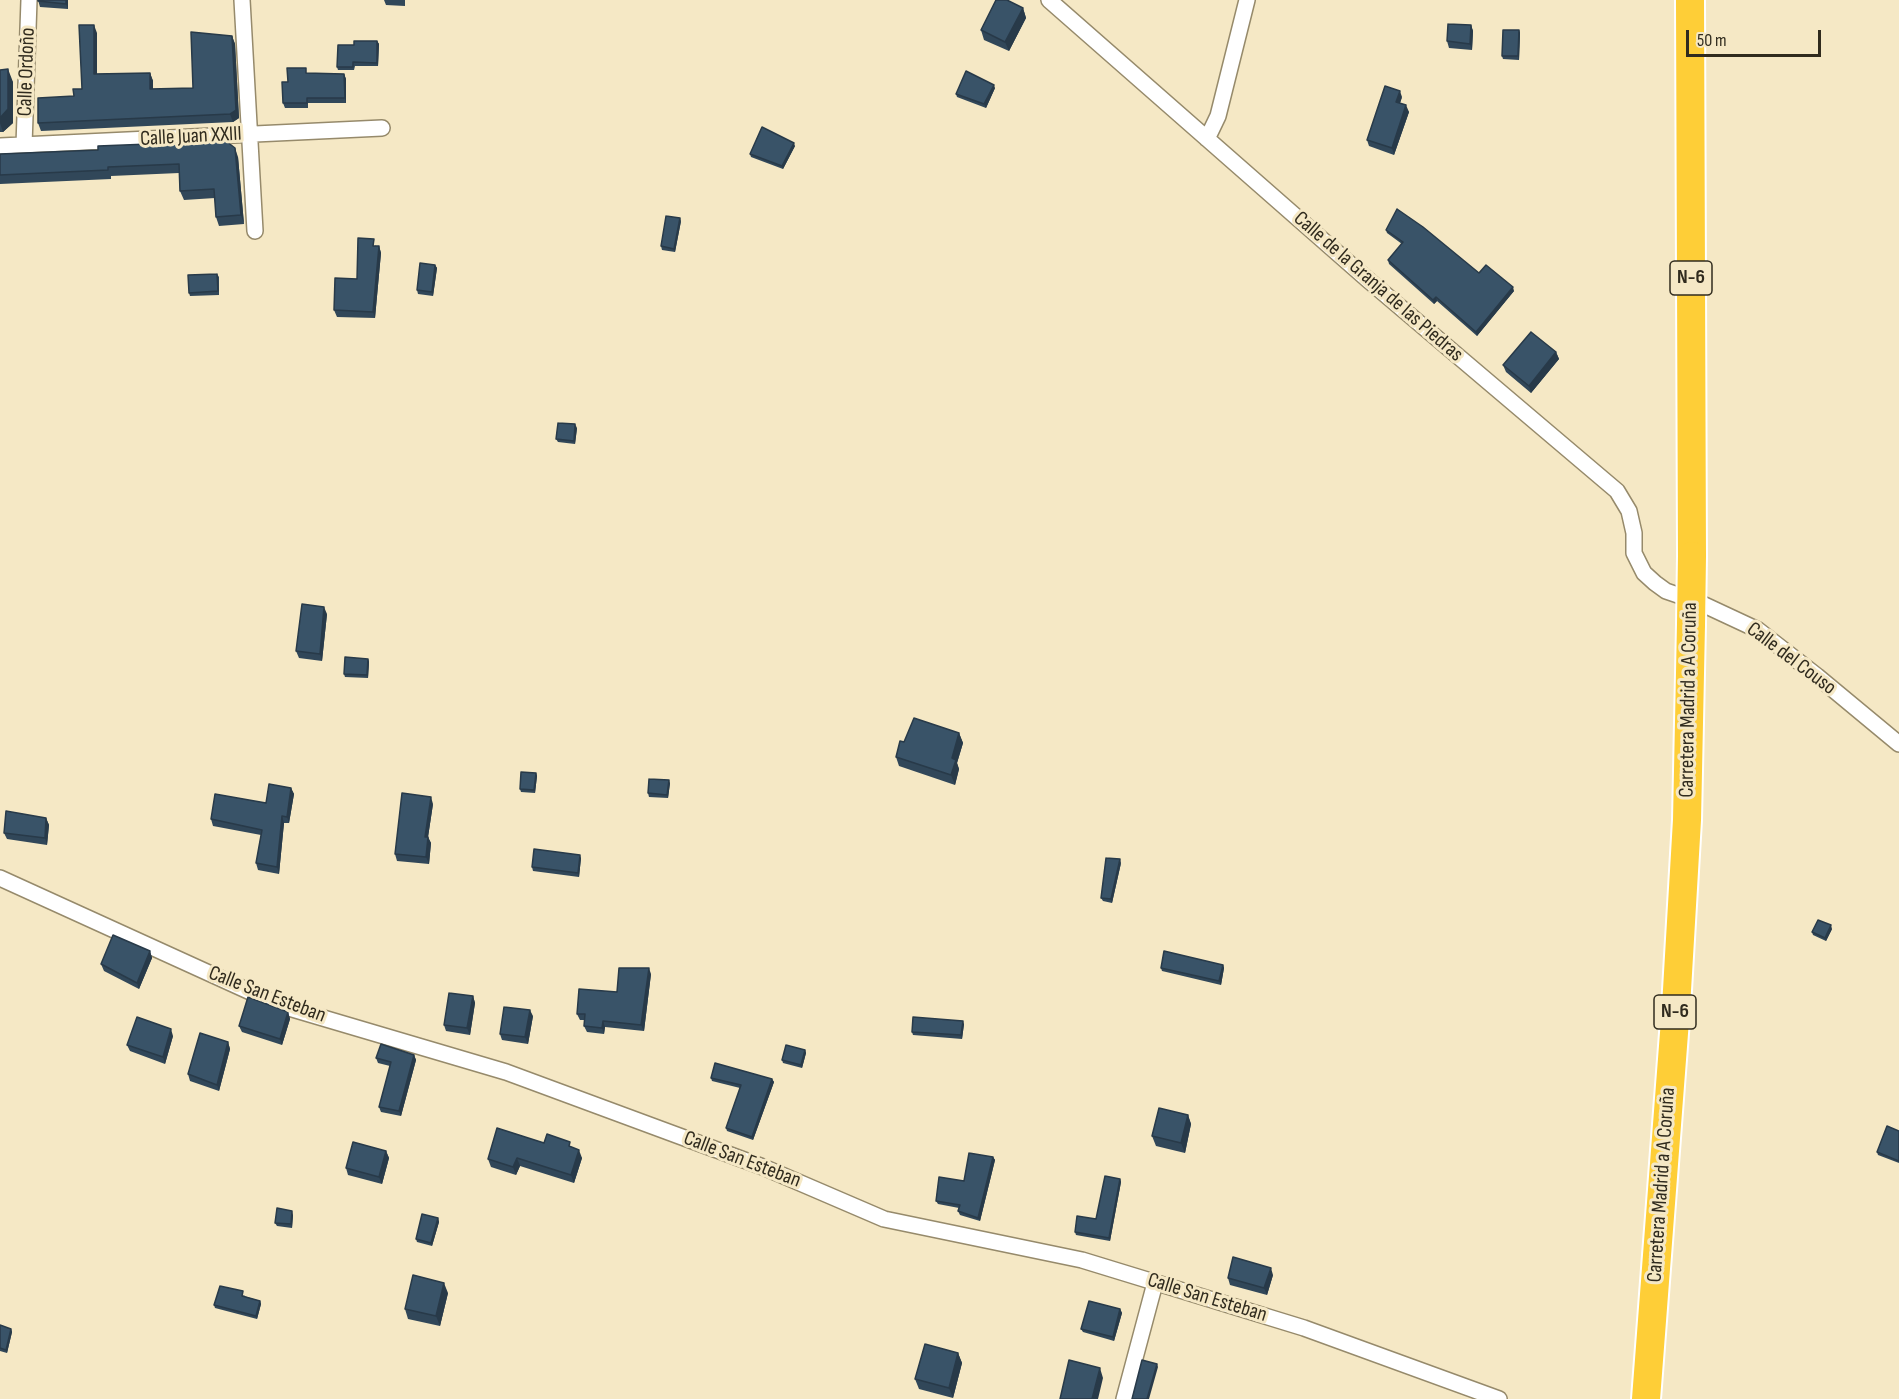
<!DOCTYPE html>
<meta charset="utf-8">
<style>
body{margin:0}
#map{position:relative;width:1899px;height:1399px;overflow:hidden;background:#f5e8c5;font-family:"Sofia Sans Condensed",sans-serif}
canvas{display:block}
.scale{position:absolute;left:1686px;top:30px;width:135px;height:27px;box-sizing:border-box;border:3px solid #302b1e;border-top:0;padding-left:8px;font-size:18px;line-height:21px;white-space:nowrap;color:#302b1e;-webkit-text-stroke:4px #f5e8c5;paint-order:stroke}
</style>
<div id="map">
<canvas width="1899" height="1399"></canvas>
<div class="scale">50 m</div>
</div>
<script>
const ctx = document.querySelector('canvas').getContext('2d');
ctx.lineJoin = 'round';
const shape = rows => new Path2D(rows.map(r => 'M' + r).join(''));
function trace(path, color, width, dash) { ctx.strokeStyle = color; ctx.lineWidth = width; ctx.lineCap = dash ? 'butt' : 'round'; ctx.setLineDash(dash || []); ctx.stroke(path); }
function paint(path, color) { ctx.fillStyle = color; ctx.fill(path, 'evenodd'); }
function label(font, color, halo, rows, align = 'center') {
  ctx.font = font + ' "Sofia Sans Condensed",sans-serif'; ctx.lineWidth = 6; ctx.setLineDash([]); ctx.textBaseline = 'middle'; ctx.strokeStyle = halo; ctx.fillStyle = color; for (const [text, x, y, turn = 0] of rows) {
    ctx.save(); ctx.translate(x, y); ctx.rotate((+turn || 0) * Math.PI / 180); ctx.textAlign = isNaN(turn) ? turn : align; if (halo) ctx.strokeText(text, 0, 0); ctx.fillText(text, 0, 0); ctx.restore();
  }
}
const street = shape([
 [242,0,255,231],
 [1049,0,1367,279,1617,491,1629,511,1634,533,1634,553,1644,573,1655,583,1666,591,1698,602,1758,630,1817,676,1899,744],
 [1207,139,1218,116,1247,0],
 [24,145,29,0],
 [0,146,382,128],
 [0,878,279,1005,506,1072,763,1167,884,1219,1082,1260,1304,1328,1499,1399],
 [1124,1399,1155,1283]
]);
const highway = shape([
 [1690,0,1692,556],
 [1646,1399,1676,1007,1687,820,1691,624]
]);
const highwayBridge = shape([
 [1691,624,1692,556]
]);
const wall = shape([
 [38,0,68,0,68,9,40,7],
 [384,0,405,0,405,6,386,5],
 [1023,8,1026,18,1009,51,984,40,981,30],
 [1471,25,1473,31,1472,50,1449,48,1447,41],
 [1519,30,1520,33,1519,60,1503,59,1502,56],
 [97,33,97,74,150,73,153,81,153,89,193,88,232,36,235,44,239,118,233,122,41,131,38,123,74,96,82,89],
 [377,41,379,44,378,66,355,66,354,70,338,70,337,67,354,45],
 [0,70,13,82,13,123,3,132,0,132],
 [308,73,344,74,346,79,346,103,308,103,308,108,285,108,283,103,288,82],
 [995,88,986,108,957,97,956,94],
 [1402,97,1400,103,1409,112,1394,155,1369,146,1367,140],
 [795,146,783,169,751,157,750,154],
 [0,154,238,157,244,224,219,226,216,217,215,198,184,200,180,191,179,173,111,176,111,179,0,184],
 [681,221,675,252,662,250,661,246],
 [1386,230,1479,273,1514,291,1477,336,1437,301,1434,304,1389,264,1388,260,1402,244,1387,233],
 [376,245,376,246,379,246,381,253,375,318,337,317,334,310,357,279],
 [435,265,437,268,433,296,418,294,417,290],
 [217,274,219,277,219,295,190,296,189,293],
 [1556,352,1559,359,1531,393,1506,372,1503,365],
 [577,428,575,444,558,442,556,439],
 [327,614,322,661,299,658,296,651],
 [368,659,369,662,368,678,345,677,344,674],
 [959,733,963,743,957,763,959,769,955,785,899,766,896,757,904,742],
 [536,773,537,776,535,793,521,792,520,789],
 [670,783,668,798,649,797,648,793],
 [291,788,294,794,289,823,284,823,279,874,258,870,256,863,261,835,213,826,211,819,266,803],
 [433,804,428,837,431,843,429,864,397,861,395,854],
 [46,818,49,825,47,845,7,839,4,833],
 [581,858,579,877,533,871,532,867],
 [1121,863,1112,903,1103,901,1101,898],
 [1832,929,1826,941,1813,935,1812,932],
 [150,951,152,958,139,989,104,971,101,964],
 [1223,965,1224,968,1221,985,1162,971,1161,968],
 [651,974,644,1031,605,1027,604,1034,587,1032,584,1026,585,1020,580,1020,577,1014],
 [473,996,475,1003,470,1035,446,1031,444,1025],
 [288,1012,290,1019,282,1045,242,1032,239,1026],
 [533,1016,528,1044,502,1040,500,1034],
 [964,1024,962,1039,913,1035,912,1032],
 [173,1036,165,1064,130,1051,127,1045],
 [228,1042,230,1049,219,1091,190,1081,188,1074],
 [805,1050,806,1053,802,1068,783,1063,782,1060],
 [414,1055,416,1060,401,1116,381,1112,379,1107,390,1066,378,1063,376,1058],
 [711,1078,772,1079,774,1082,753,1140,727,1131,726,1128,740,1088,712,1081],
 [1188,1115,1191,1124,1185,1153,1156,1146,1152,1136],
 [1899,1131,1899,1163,1878,1155,1877,1152],
 [544,1143,572,1148,582,1158,574,1183,520,1166,516,1175,491,1167,488,1159],
 [386,1151,389,1158,382,1184,348,1175,346,1168],
 [993,1157,995,1160,980,1221,960,1215,958,1211,959,1208,938,1204,936,1201,964,1181],
 [1120,1179,1121,1182,1110,1241,1076,1235,1075,1232,1096,1219],
 [293,1215,292,1228,277,1226,275,1223],
 [438,1218,439,1222,432,1246,417,1242,416,1239],
 [1273,1275,1267,1295,1230,1285,1228,1278],
 [448,1293,440,1326,408,1319,405,1309],
 [245,1295,244,1296,260,1301,261,1304,257,1319,215,1308,214,1305],
 [1120,1309,1122,1313,1114,1341,1083,1332,1081,1329],
 [0,1325,11,1329,12,1332,7,1353,0,1351],
 [958,1353,962,1363,953,1398,919,1389,915,1379]
]);
const shadedWall = shape([
 [66,0,68,0,68,9,66,4],
 [1023,8,1026,18,1009,51,1005,42],
 [94,25,97,33,97,82,94,74],
 [1471,25,1473,31,1472,50,1470,44],
 [1519,30,1520,33,1519,60,1518,56],
 [232,36,235,44,239,118,233,122,230,114],
 [377,41,379,44,378,66,377,63],
 [8,69,13,82,13,123,3,132,0,123,0,118],
 [150,73,153,81,153,97,150,89],
 [344,74,346,79,346,103,345,98],
 [994,85,995,88,986,108,984,104],
 [1400,91,1402,97,1398,109,1396,102],
 [1406,105,1409,112,1394,155,1392,148],
 [794,143,795,146,783,169,782,166],
 [235,148,238,157,244,224,241,215],
 [680,218,681,221,675,252,674,249],
 [379,246,381,253,375,318,373,312],
 [435,265,437,268,433,296,432,292],
 [1513,287,1514,291,1477,336,1476,332],
 [1436,297,1437,301,1434,304,1433,300],
 [1556,352,1559,359,1531,393,1529,386],
 [575,424,577,428,575,444,574,441],
 [324,607,327,614,322,661,320,654],
 [368,659,369,662,368,678,367,675],
 [959,733,963,743,957,763,959,769,955,785,951,775,952,758],
 [536,773,537,776,535,793,534,790],
 [669,780,670,783,668,798,667,795],
 [291,788,294,794,289,823,287,817],
 [431,797,433,804,428,837,431,843,429,864,426,857,425,837],
 [282,816,284,823,279,874,277,867],
 [46,818,49,825,47,845,45,838],
 [580,855,581,858,579,877,578,873],
 [1120,859,1121,863,1112,903,1111,899],
 [1831,925,1832,929,1826,941,1825,938],
 [150,951,152,958,139,989,137,983],
 [1223,965,1224,968,1221,985,1219,981],
 [649,968,651,974,644,1031,641,1025],
 [473,996,475,1003,470,1035,467,1028],
 [530,1010,533,1016,528,1044,525,1037],
 [288,1012,290,1019,282,1045,280,1039],
 [603,1021,605,1027,604,1034,602,1028],
 [963,1021,964,1024,962,1039,961,1035],
 [171,1029,173,1036,165,1064,163,1057],
 [228,1042,230,1049,219,1091,217,1085],
 [805,1050,806,1053,802,1068,801,1065],
 [414,1055,416,1060,401,1116,399,1111],
 [772,1079,774,1082,753,1140,752,1137],
 [1188,1115,1191,1124,1185,1153,1181,1143],
 [579,1150,582,1158,574,1183,571,1175],
 [386,1151,389,1158,382,1184,379,1177],
 [993,1157,995,1160,980,1221,978,1218],
 [517,1158,520,1166,516,1175,513,1167],
 [1120,1179,1121,1182,1110,1241,1109,1238],
 [292,1211,293,1215,292,1228,291,1224],
 [438,1218,439,1222,432,1246,431,1243],
 [1271,1268,1273,1275,1267,1295,1264,1288],
 [444,1283,448,1293,440,1326,436,1316],
 [260,1301,261,1304,257,1319,256,1316],
 [1120,1309,1122,1313,1114,1341,1113,1337],
 [11,1329,12,1332,7,1353,6,1350],
 [958,1353,962,1363,953,1398,949,1388],
 [1157,1364,1158,1367,1149,1399,1147,1399],
 [1100,1368,1103,1378,1098,1399,1092,1399]
]);
const building = shape([
 [38,0,66,0,66,4,38,1,38,0],
 [996,0,1007,0,1023,8,1005,42,981,30,996,0],
 [1448,24,1471,25,1470,44,1447,41,1448,24],
 [79,25,94,25,94,74,150,73,150,89,193,88,191,32,232,36,236,110,230,114,38,123,38,98,74,96,73,89,82,89,79,25],
 [1503,30,1519,30,1518,56,1502,56,1503,30],
 [354,41,377,41,377,63,353,62,353,67,337,67,338,45,354,45,354,41],
 [287,68,306,68,306,73,344,74,345,98,307,98,307,103,283,103,282,82,288,82,287,68],
 [8,69,8,109,0,118,0,70,8,69],
 [966,71,994,85,984,104,956,94,966,71],
 [1385,86,1400,91,1396,102,1406,105,1392,148,1367,140,1385,86],
 [762,127,794,143,782,166,750,154,762,127],
 [226,141,235,148,241,215,216,217,214,189,180,191,179,164,108,167,108,170,0,175,0,154,98,150,98,146,226,141],
 [1397,209,1423,227,1479,273,1486,265,1513,287,1476,332,1436,297,1433,300,1388,260,1403,242,1386,230,1397,209],
 [666,216,680,218,674,249,661,246,666,216],
 [358,238,374,239,373,246,379,246,373,312,334,310,335,278,357,279,358,238],
 [420,263,435,265,432,292,417,290,420,263],
 [217,274,218,291,189,293,188,275,217,274],
 [1531,332,1556,352,1529,386,1503,365,1531,332],
 [558,423,575,424,574,441,556,439,558,423],
 [302,604,324,607,320,654,296,651,302,604],
 [345,657,368,659,367,675,344,674,345,657],
 [914,718,959,733,952,758,956,760,951,775,896,757,900,741,904,742,914,718],
 [521,772,536,773,534,790,520,789,521,772],
 [649,779,669,780,667,795,648,793,649,779],
 [269,784,291,788,287,817,282,816,277,867,256,863,262,830,211,819,215,794,266,803,269,784],
 [402,793,431,797,425,837,428,837,426,857,395,854,402,793],
 [6,811,46,818,45,838,4,833,6,811],
 [534,849,580,855,578,873,532,867,534,849],
 [1106,858,1120,859,1111,899,1101,898,1106,858],
 [1818,920,1831,925,1825,938,1812,932,1818,920],
 [113,935,150,951,137,983,101,964,113,935],
 [1164,951,1223,965,1219,981,1161,968,1164,951],
 [619,968,649,968,641,1025,603,1021,602,1028,584,1026,585,1014,577,1014,579,989,617,992,619,968],
 [449,993,473,996,467,1028,444,1025,449,993],
 [248,997,288,1012,280,1039,239,1026,248,997],
 [504,1007,530,1010,525,1037,500,1034,504,1007],
 [137,1017,171,1029,163,1057,127,1045,137,1017],
 [913,1017,963,1021,961,1035,912,1032,913,1017],
 [200,1033,228,1042,217,1085,188,1074,200,1033],
 [381,1044,414,1055,399,1111,379,1107,391,1062,376,1058,381,1044],
 [786,1045,805,1050,801,1065,782,1060,786,1045],
 [715,1063,772,1079,752,1137,726,1128,741,1085,711,1078,715,1063],
 [1159,1108,1188,1115,1181,1143,1152,1136,1159,1108],
 [1887,1126,1899,1131,1899,1161,1877,1152,1887,1126],
 [497,1128,544,1143,547,1134,570,1142,569,1146,579,1150,571,1175,517,1158,513,1167,488,1159,497,1128],
 [353,1142,386,1151,379,1177,346,1168,353,1142],
 [969,1153,993,1157,978,1218,958,1211,960,1205,936,1201,939,1177,964,1181,969,1153],
 [1105,1176,1120,1179,1109,1238,1075,1232,1077,1216,1096,1219,1105,1176],
 [277,1208,292,1211,291,1224,275,1223,277,1208],
 [422,1214,438,1218,431,1243,416,1239,422,1214],
 [1233,1257,1271,1268,1264,1288,1228,1278,1233,1257],
 [413,1275,444,1283,436,1316,405,1309,413,1275],
 [220,1286,243,1291,242,1296,260,1301,256,1316,214,1305,220,1286],
 [1089,1301,1120,1309,1113,1337,1081,1329,1089,1301],
 [0,1325,11,1329,6,1350,0,1348,0,1325],
 [925,1344,958,1353,949,1388,915,1379,925,1344],
 [1069,1360,1100,1368,1092,1399,1060,1399,1069,1360],
 [1142,1360,1157,1364,1147,1399,1132,1399,1142,1360]
]);
const shields = [
 [1691,278,42],
 [1675,1012,42]
];
const shieldNames = [
 ["N-6",1691,278],
 ["N-6",1675,1012]
];
const streetNames = [
 ["Calle Ordoño",27,72,-88],
 ["Calle Juan XXIII",191,137,-3],
 ["Calle de la Granja de las Piedras",1378,287,41],
 ["Calle del Couso",1791,659,37],
 ["Carretera Madrid a A Coruña",1689,700,-89],
 ["Calle San Esteban",267,995,21],
 ["Calle San Esteban",742,1160,21],
 ["Carretera Madrid a A Coruña",1662,1185,-86],
 ["Calle San Esteban",1207,1298,17]
];
trace(street, '#968a6b', 18);
trace(highway, '#fff', 32);
trace(street, '#fff', 15);
trace(highway, '#fece37', 28);
trace(highwayBridge, '#fff', 32, []);
trace(highwayBridge, '#fece37', 28);
paint(wall, '#314759');
paint(shadedWall, '#283a49');
paint(building, '#395368');
trace(building, '#283a49', 1.5);
for (const [x, y, w] of shields) { const box = new Path2D(); box.roundRect(x - w / 2, y - 17, w, 34, 4.5); ctx.fillStyle = '#f5e8c5'; ctx.fill(box); trace(box, '#302b1e', 1.5); }
label('bold 20px', '#302b1e', null, shieldNames);
label('21px', '#302b1e', '#f5e8c5', streetNames);
</script>
